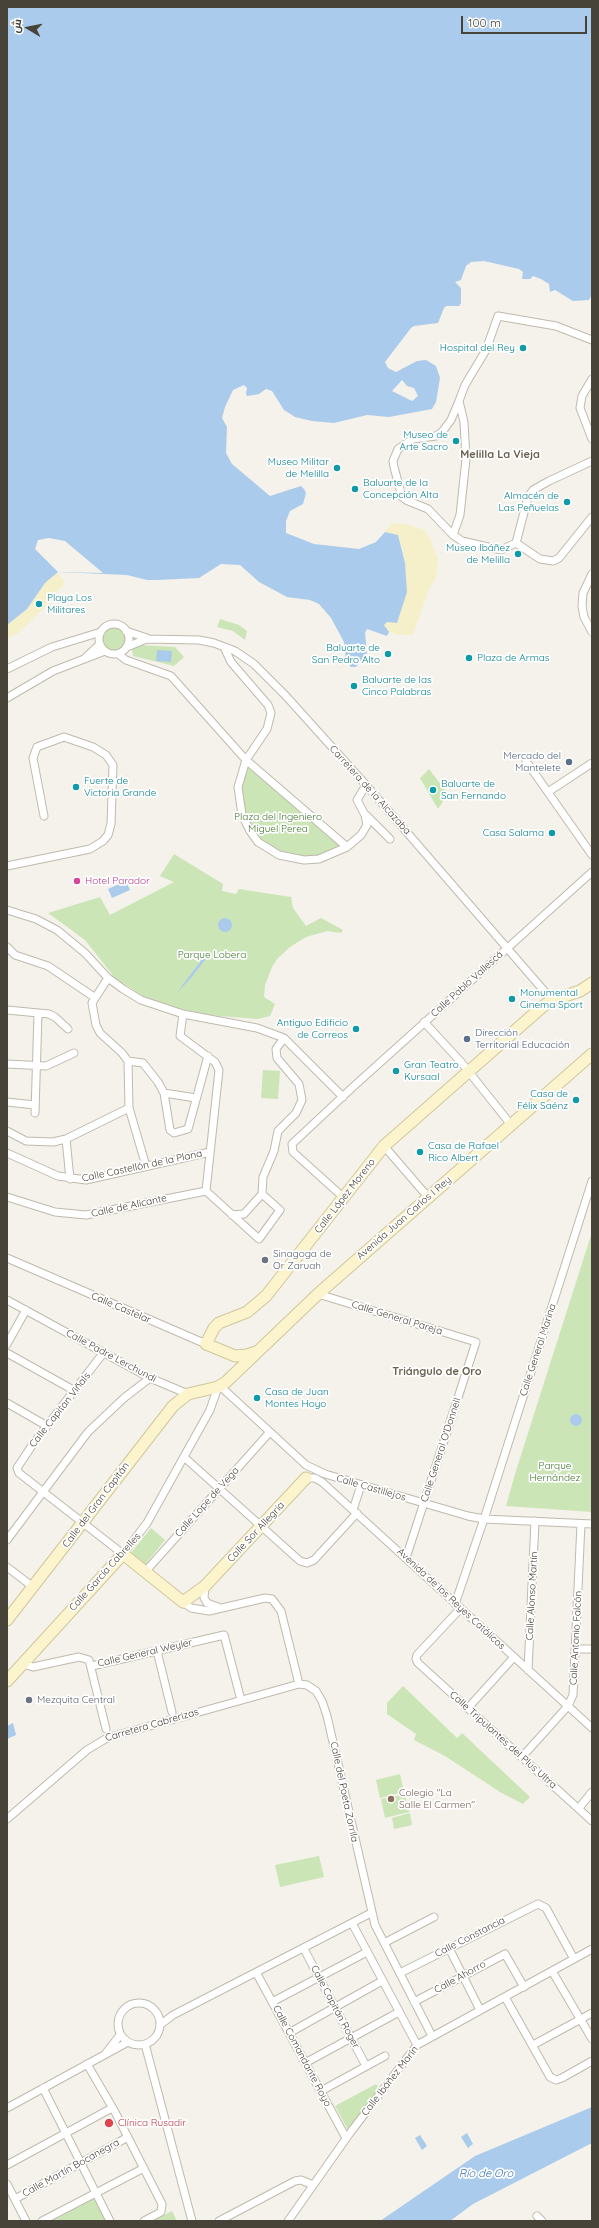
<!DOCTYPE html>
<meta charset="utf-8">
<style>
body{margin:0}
#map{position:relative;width:599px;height:2228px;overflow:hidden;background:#f4f2ea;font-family:Quicksand,Cairo,sans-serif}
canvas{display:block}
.frame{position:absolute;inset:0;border:8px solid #484338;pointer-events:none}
.north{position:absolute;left:8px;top:8px;width:40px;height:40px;-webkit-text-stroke:3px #fff;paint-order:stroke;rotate:280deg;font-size:11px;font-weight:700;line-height:16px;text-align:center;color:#484338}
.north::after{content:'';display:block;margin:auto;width:14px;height:18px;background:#484338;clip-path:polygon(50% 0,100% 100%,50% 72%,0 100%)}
.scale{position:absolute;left:461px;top:16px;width:126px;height:18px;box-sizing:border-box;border:2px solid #484338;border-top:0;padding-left:5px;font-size:12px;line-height:14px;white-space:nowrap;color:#484338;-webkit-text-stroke:3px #fff;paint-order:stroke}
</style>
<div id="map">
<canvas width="599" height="2228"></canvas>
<div class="frame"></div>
<div class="north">ش</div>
<div class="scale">100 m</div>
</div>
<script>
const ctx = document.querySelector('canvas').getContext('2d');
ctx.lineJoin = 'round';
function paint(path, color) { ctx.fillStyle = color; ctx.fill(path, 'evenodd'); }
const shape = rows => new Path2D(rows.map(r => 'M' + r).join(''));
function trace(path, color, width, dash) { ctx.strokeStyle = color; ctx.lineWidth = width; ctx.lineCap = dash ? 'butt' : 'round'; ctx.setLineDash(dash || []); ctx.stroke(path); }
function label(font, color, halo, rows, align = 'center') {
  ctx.font = font + ' Quicksand,sans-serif'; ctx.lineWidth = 3.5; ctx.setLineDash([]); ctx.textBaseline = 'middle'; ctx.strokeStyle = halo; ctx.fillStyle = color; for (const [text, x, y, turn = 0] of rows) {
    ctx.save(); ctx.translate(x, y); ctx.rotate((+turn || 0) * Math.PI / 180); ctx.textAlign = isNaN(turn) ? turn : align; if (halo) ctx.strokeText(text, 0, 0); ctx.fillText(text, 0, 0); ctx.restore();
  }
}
const green = shape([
 [220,619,239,625,247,631,245,640,233,631,217,627],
 '103 639a11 11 0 1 1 22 0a11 11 0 1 1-22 0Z',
 [139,645,175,647,184,657,174,666,133,656,132,649],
 [246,760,347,847,326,857,287,857,254,837,238,796],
 [429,769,448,794,438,809,420,778],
 [174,854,223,884,222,891,236,894,239,889,291,897,293,908,306,926,321,918,343,930,341,933,327,931,306,937,290,947,278,958,272,967,265,985,264,997,275,1004,270,1016,258,1019,206,1015,166,1005,143,996,115,978,85,940,48,913,100,897,110,915,174,882,160,876],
 [263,1070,280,1071,278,1099,261,1098],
 [592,1232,592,1512,506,1506,515,1474],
 [151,1528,165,1540,145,1565,131,1553],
 [403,1686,457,1738,462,1733,530,1797,523,1804,500,1792,445,1756,414,1740,416,1734,387,1714,387,1703],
 [400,1774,404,1792,380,1798,376,1780],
 [405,1794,409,1812,385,1818,381,1799],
 [410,1813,412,1825,394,1829,392,1818],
 [319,1856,324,1877,280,1887,275,1865],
 [376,2084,379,2089,348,2130,335,2106],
 [97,2197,109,2221,52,2221],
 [172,2211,177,2221,153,2221]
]);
const sand = shape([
 [398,523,410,525,424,530,430,538,438,560,436,578,429,589,413,635,398,635,389,632,384,625,387,622,397,623,400,609,405,563,402,548,398,535,385,532,391,524],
 [58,572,58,574,64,580,63,587,54,593,45,607,18,633,7,639,7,625,27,609,45,583]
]);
const water = shape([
 [7,7,592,7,592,294,589,300,573,301,555,290,550,292,549,284,541,279,533,276,530,279,522,279,523,272,519,269,484,261,471,262,466,266,461,280,455,282,461,288,461,303,459,306,446,306,444,308,438,323,414,326,411,328,385,362,388,368,396,372,417,361,426,360,436,366,440,378,436,402,432,409,389,417,367,415,334,423,312,421,295,417,284,410,272,391,266,389,259,394,247,396,246,394,247,388,244,385,233,390,225,407,222,418,227,427,226,453,232,464,270,496,301,486,304,489,306,493,303,504,290,511,286,521,286,533,314,544,359,549,376,542,385,532,398,535,405,563,407,592,397,623,387,622,384,625,389,632,387,636,367,629,365,633,367,653,356,667,351,667,346,661,344,642,331,618,319,604,310,600,287,597,259,582,240,565,221,564,199,578,157,580,147,580,127,575,58,572,45,583,27,609,7,625],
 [402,380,407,386,414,388,418,396,412,401,392,391],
 [157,650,172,651,171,662,156,661],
 [126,881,130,890,112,898,108,889],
 '218 925a7 7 0 1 1 14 0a7 7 0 1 1-14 0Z',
 [206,954,208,956,191,978,176,994],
 '570 1420a6 6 0 1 1 12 0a6 6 0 1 1-12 0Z',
 [13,1723,16,1735,7,1739,7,1726],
 [592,2107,592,2143,473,2204,450,2221,380,2221,475,2156],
 [467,2133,473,2144,468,2148,461,2137],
 [420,2135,427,2146,422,2150,415,2138]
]);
const pier = shape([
 [49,538,65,541,103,573,58,572,35,549,38,540]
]);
const street = shape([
 [592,379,582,396,580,408,592,439],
 [459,401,451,420,442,432,436,436,413,439,398,449,393,461,394,467,402,497,406,500,428,509,453,535,462,541,501,550,516,543],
 [453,535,460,515,466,459,464,422,459,401,465,385,486,350,498,316,556,326,592,340],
 [516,543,528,497,533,490,549,481,592,461],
 [516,543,540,559,553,561,559,558,592,517],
 [592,574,583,593,582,606,584,617,592,632],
 '99 639a15 15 0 1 1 30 0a15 15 0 1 1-30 0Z',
 [126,631,147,638],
 [127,647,146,639,199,640,214,643,235,651,254,664,286,696,366,785,552,1000],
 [224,647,231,662,268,705,271,713,267,729,246,760,238,787,242,815,250,831,258,842,279,855,304,860,319,859,347,847,361,835,367,825,365,815,357,800,366,785],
 [118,654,126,660,171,676,246,760,347,847],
 [86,657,100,644],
 [7,669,52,647,101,632],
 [7,698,53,671,105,651],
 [526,761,592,855],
 [548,792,592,763],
 [366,815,390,839],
 [7,866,90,849,103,841,108,835,111,824,113,765,106,755,93,747,64,737,37,747,33,758,44,816],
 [7,910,36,919,57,930,85,953,108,978,123,989,141,1000,183,1014,257,1028,284,1038,343,1097],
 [7,947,15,955,48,966,94,997],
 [108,978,92,1003,96,1025,100,1033,122,1053,128,1061,129,1108,146,1166],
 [7,1010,49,1014,55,1017,68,1029],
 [183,1014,180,1036,215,1062,219,1070,206,1191],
 [424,1022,461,1062,512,1126],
 [128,1061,143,1063,158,1082,164,1093,170,1130,174,1133,188,1129,208,1056],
 [7,1064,46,1066,74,1053],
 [164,1093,196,1098],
 [7,1102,35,1105],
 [35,1113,38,1013],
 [7,1131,26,1141,53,1142,66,1139,129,1108],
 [66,1139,70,1179],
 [384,1146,428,1197],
 [7,1153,58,1176,86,1180,210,1152],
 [206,1191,259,1239,280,1210,262,1194],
 [7,1197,55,1212,86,1215,206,1191],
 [343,1197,293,1152,292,1144,354,1086,592,872],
 [232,1215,244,1214,262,1194,263,1177,274,1151,278,1131,296,1113,302,1100,299,1084,277,1058,276,1049,284,1038],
 [7,1258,206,1344],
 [318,1294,476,1342,406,1558],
 [7,1300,150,1378,188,1394],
 [7,1344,26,1310],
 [104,1352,33,1444,17,1468,19,1473,123,1554,147,1523,210,1410,218,1387],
 [7,1353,75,1391],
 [220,1386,306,1465,325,1474,468,1516,484,1519,592,1524],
 [7,1403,47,1426],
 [184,1457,300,1561,307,1563,314,1560,357,1513],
 [306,1478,315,1478,322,1482,592,1728],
 [353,1510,361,1485],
 [7,1540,88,1432,124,1398,150,1378],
 [7,1567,33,1587],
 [145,1572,269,1433],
 [205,1586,204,1598,207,1603,218,1607],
 [183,1602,191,1608,209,1611,265,1598,272,1599,281,1611,299,1684],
 [455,1604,486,1513,592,1181],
 [460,1609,417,1655,416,1659,418,1663,592,1821],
 [576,1649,592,1649],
 [157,1651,172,1712],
 [23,1664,33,1667,79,1657,89,1660,106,1729],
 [92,1666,224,1635,241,1700],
 [528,1670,535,1521],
 [468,1708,514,1657],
 [522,1757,568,1706,573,1695,581,1524],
 [579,1808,592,1792],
 [7,1819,87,1750,107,1738,299,1684,307,1685,316,1691,322,1701,327,1716,375,1925,432,2036],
 [352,1923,417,2045],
 [384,1943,434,1917],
 [449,1948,480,2010],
 [304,1949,366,2066],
 [552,1971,592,2039],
 [400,1973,538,1904,546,1908,574,1959],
 [257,1974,346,2138],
 [505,1997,550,2077,556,2080,562,2078,592,2061],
 [272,2002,367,1952],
 [414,2002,505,1954,524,1987],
 '118 2024a21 21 0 1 1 42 0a21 21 0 1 1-42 0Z',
 [160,2025,173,2015,371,1913],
 [289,2033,382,1981],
 [145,2044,192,2221],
 [533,2045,592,2013],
 [106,2053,120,2035],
 [305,2063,399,2012],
 [87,2064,115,2112,162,2204,161,2212,144,2221],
 [43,2088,110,2221],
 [321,2091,385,2056],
 [7,2108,128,2042],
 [7,2165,112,2108],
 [7,2184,26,2221],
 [15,2199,128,2137],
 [537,2216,542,2221],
 [42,2221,144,2168],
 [219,2221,295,2181,301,2180,313,2185],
 [288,2221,350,2133,417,2045,592,1949]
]);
const secondary = shape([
 [256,1352,247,1355,235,1356,206,1344,214,1328,219,1323,247,1312,266,1296,384,1146,542,1007,552,1000,580,991,592,983],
 [7,1620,173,1406,188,1394,218,1387,226,1382,318,1294,592,1054],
 [7,1681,123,1554,183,1602,205,1586,306,1478]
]);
const markers = [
 [523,348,4,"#0f9aa8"],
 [456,441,4,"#0f9aa8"],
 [337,468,4,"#0f9aa8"],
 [355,489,4,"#0f9aa8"],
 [567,502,4,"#0f9aa8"],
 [518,554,4,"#0f9aa8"],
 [39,604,4,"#0f9aa8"],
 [388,654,4,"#0f9aa8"],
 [469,658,4,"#0f9aa8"],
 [354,686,4,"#0f9aa8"],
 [569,762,4,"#5c6f8a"],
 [76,787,4,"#0f9aa8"],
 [433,790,4,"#0f9aa8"],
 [552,833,4,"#0f9aa8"],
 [77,881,4,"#d1479c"],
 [512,999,4,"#0f9aa8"],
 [356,1029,4,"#0f9aa8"],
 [467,1039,4,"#5c6f8a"],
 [396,1071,4,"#0f9aa8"],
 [576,1100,4,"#0f9aa8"],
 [420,1152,4,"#0f9aa8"],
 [265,1260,4,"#6b7280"],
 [257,1398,4,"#0f9aa8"],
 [29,1700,4,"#6b7280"],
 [391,1799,4,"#8d6e63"],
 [109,2123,5,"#e0444e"]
];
const cultureNames = [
 ["Hospital del Rey",515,348,"right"],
 ["Museo de",448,435,"right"],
 ["Arte Sacro",448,447,"right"],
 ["Museo Militar",329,462,"right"],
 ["de Melilla",329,474,"right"],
 ["Baluarte de la",363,483],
 ["Concepción Alta",363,495],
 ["Almacén de",559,496,"right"],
 ["Las Peñuelas",559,508,"right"],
 ["Museo Ibáñez",510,548,"right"],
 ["de Melilla",510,560,"right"],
 ["Playa Los",47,598],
 ["Militares",47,610],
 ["Baluarte de",380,648,"right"],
 ["San Pedro Alto",380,660,"right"],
 ["Plaza de Armas",477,658],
 ["Baluarte de las",362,680],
 ["Cinco Palabras",362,692],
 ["Fuerte de",84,781],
 ["Victoria Grande",84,793],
 ["Baluarte de",441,784],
 ["San Fernando",441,796],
 ["Casa Salama",544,833,"right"],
 ["Monumental",520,993],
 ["Cinema Sport",520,1005],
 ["Antiguo Edificio",348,1023,"right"],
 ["de Correos",348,1035,"right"],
 ["Gran Teatro",404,1065],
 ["Kursaal",404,1077],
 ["Casa de",568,1094,"right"],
 ["Félix Saénz",568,1106,"right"],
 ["Casa de Rafael",428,1146],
 ["Rico Albert",428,1158],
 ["Casa de Juan",265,1392],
 ["Montes Hoyo",265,1404]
];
const serviceNames = [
 ["Mercado del",561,756],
 ["Mantelete",561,768],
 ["Dirección",475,1033,"left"],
 ["Territorial Educación",475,1045,"left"]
];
const streetNames = [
 ["Carretera de la Alcazaba",370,790,48],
 ["Calle Pablo Vallescá",467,984,-42],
 ["Calle Castellón de la Plana",142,1166,-12],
 ["Calle López Moreno",345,1196,-52],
 ["Calle de Alicante",129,1206,-12],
 ["Avenida Juan Carlos I Rey",404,1218,-41],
 ["Calle Castelar",121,1308,23],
 ["Calle General Pareja",397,1318,17],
 ["Calle General Marina",538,1350,-72],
 ["Calle Padre Lerchundi",111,1356,28],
 ["Calle Capitan Viñals",60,1410,-52],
 ["Calle General O'Donnell",441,1450,-72],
 ["Calle Castillejos",371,1488,16],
 ["Calle Lope de Vega",207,1502,-48],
 ["Calle del Gran Capitán",96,1505,-53],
 ["Calle Sor Allegría",256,1532,-47],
 ["Calle García Cabrelles",105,1572,-48],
 ["Calle Alonso Martín",532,1596,-87],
 ["Avenida de los Reyes Católicos",451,1599,43],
 ["Calle Antonio Falcón",576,1638,-87],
 ["Calle General Weyler",145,1653,-13],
 ["Carretera Cabrerizas",152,1725,-16],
 ["Calle Tripulantes del Plus Ultra",503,1740,42],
 ["Calle del Poeta Zorrila",344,1792,78],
 ["Calle Constancia",470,1937,-27],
 ["Calle Ahorro",460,1977,-29],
 ["Calle Capitán Roger",335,2007,62],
 ["Calle Comandante Royo",302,2056,62],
 ["Calle Ibáñez Marín",390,2081,-52],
 ["Calle Martín Bocanegra",71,2168,-29]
];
const parkNames = [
 ["Plaza del Ingeniero",278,817],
 ["Miguel Perea",278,829],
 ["Parque Lobera",212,955],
 ["Parque",555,1466],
 ["Hernández",555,1478]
];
const hotelNames = [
 ["Hotel Parador",85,881]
];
const worshipNames = [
 ["Sinagoga de",273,1254],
 ["Or Zaruah",273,1266],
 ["Mezquita Central",37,1700]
];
const educationNames = [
 ["Colegio \"La",399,1793],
 ["Salle El Carmen\"",399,1805]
];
const healthNames = [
 ["Clínica Rusadir",118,2123]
];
const neighbourhoodNames = [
 ["Melilla La Vieja",500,455],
 ["Triángulo de Oro",437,1372]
];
const waterNames = [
 ["Río de Oro",486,2174]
];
paint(green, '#cbe5b6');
paint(sand, '#f5f0c9');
paint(water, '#abcbec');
paint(pier, '#f4f2ea');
trace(street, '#bfbaad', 9);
trace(secondary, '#d1c79c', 13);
trace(street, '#fff', 7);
trace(secondary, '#fbf4cd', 11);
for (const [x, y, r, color] of markers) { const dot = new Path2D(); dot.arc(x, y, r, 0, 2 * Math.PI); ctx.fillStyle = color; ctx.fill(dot); trace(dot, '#fff', 1.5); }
label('10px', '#0d838f', '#fff', cultureNames, 'left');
label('10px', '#4e5e75', '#fff', serviceNames, 'right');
label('10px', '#484338', '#fff', streetNames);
label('10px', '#43762f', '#fff', parkNames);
label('10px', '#b23c85', '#fff', hotelNames, 'left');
label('10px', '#5b616d', '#fff', worshipNames, 'left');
label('10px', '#785e54', '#fff', educationNames, 'left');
label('10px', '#be3a42', '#fff', healthNames, 'left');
label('bold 11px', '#6a6250', '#fff', neighbourhoodNames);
label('italic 11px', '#3771ae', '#fff', waterNames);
</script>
